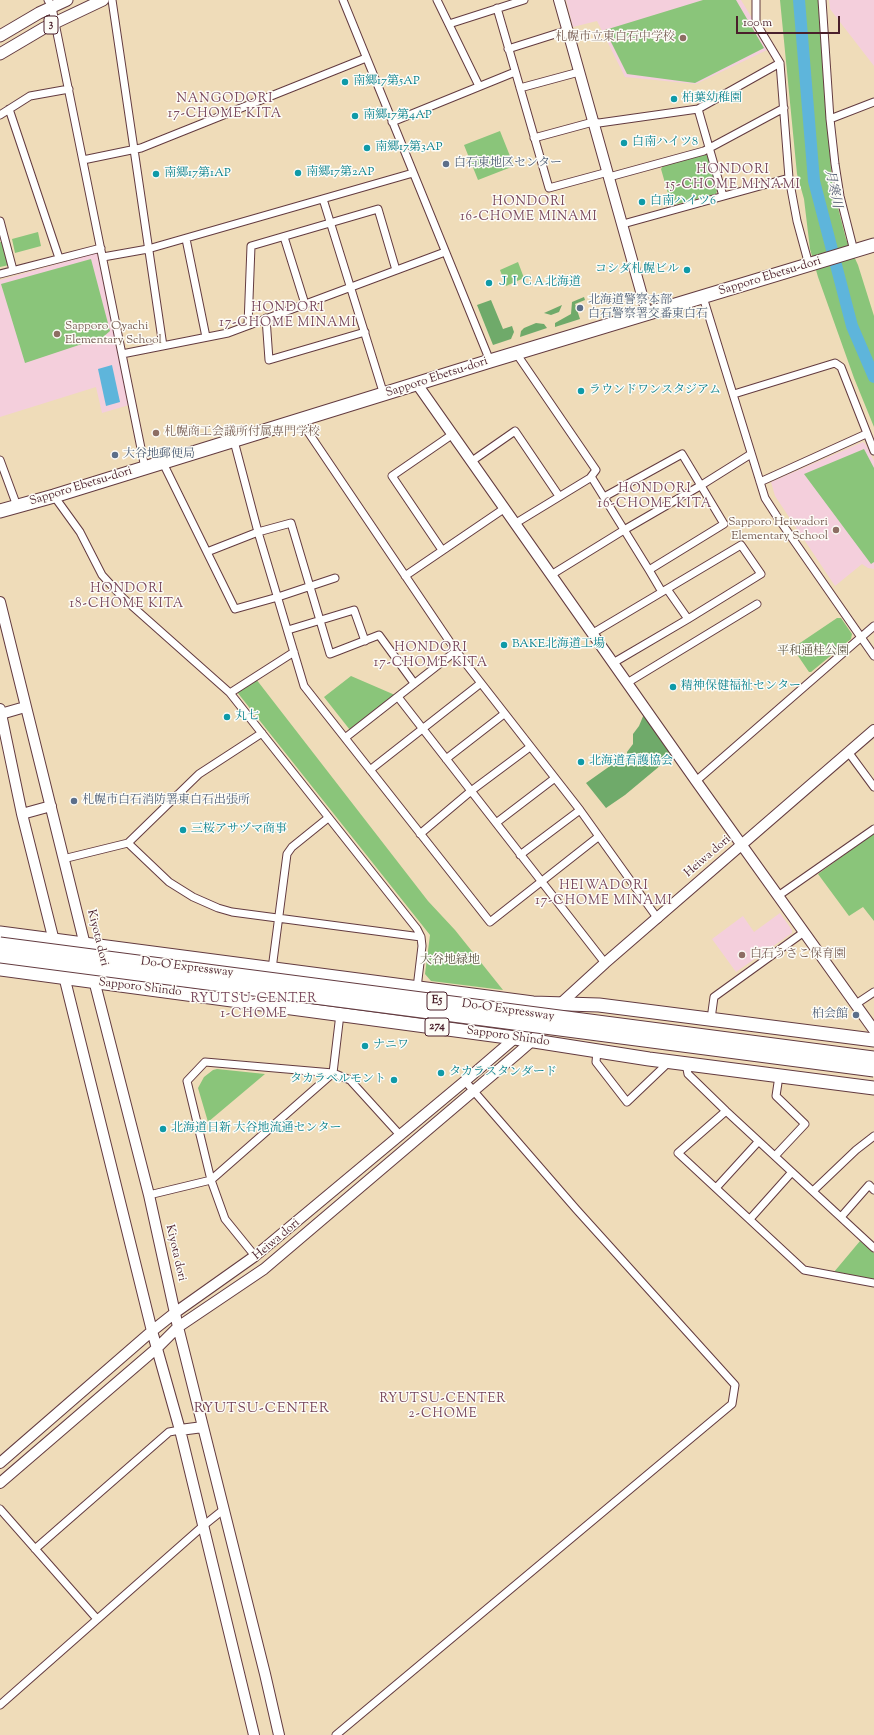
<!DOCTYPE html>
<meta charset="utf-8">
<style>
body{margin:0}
#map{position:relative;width:874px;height:1735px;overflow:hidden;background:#efdcb9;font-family:"Sorts Mill Goudy",serif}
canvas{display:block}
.scale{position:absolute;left:736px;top:16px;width:104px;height:18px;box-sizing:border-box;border:2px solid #4a1f2b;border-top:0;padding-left:5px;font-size:12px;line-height:14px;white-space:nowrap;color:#4a1f2b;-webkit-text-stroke:3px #fdfcf7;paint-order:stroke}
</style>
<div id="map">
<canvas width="874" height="1735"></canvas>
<div class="scale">100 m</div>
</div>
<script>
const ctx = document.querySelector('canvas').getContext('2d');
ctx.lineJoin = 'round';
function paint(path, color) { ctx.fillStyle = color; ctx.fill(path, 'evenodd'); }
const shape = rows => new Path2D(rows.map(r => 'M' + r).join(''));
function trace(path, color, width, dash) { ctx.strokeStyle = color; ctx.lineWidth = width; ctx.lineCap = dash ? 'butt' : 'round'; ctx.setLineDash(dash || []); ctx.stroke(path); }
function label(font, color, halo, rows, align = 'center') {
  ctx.font = font + ' "Sorts Mill Goudy","Noto Serif JP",serif'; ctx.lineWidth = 3; ctx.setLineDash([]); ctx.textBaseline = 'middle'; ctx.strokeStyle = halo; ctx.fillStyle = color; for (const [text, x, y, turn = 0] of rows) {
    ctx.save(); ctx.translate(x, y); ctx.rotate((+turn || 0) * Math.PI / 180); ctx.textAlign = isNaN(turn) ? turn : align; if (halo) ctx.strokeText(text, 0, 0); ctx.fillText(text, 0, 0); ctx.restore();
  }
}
const built = shape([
 [566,0,741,0,752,18,752,25,767,50,696,84,625,77,597,21,573,27],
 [829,0,874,0,874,66,830,9],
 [97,253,129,405,102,413,96,387,0,417,0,280],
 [863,442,866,445,874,461,874,569,868,568,862,564,835,586,775,496,771,482],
 [780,913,792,930,792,933,736,972,712,939,743,916,754,932]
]);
const green = shape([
 [703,0,736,0,764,48,695,83,627,74,605,30],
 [780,0,818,0,831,169,835,196,846,239,858,265,874,316,874,427,854,378,818,277,810,249,804,199,797,174],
 [500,131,514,166,478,180,464,145],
 [705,154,708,156,717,191,716,194,673,205,671,204,661,169,663,166],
 [38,232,41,246,15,253,12,239],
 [0,242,3,242,9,265,0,267],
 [91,259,110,331,103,337,25,363,1,284],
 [518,262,524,278,506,286,500,270],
 [864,449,874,468,874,562,871,564,804,474],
 [837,618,841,618,852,634,851,639,811,672,809,672,794,650,794,647],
 [351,676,395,695,350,730,324,697],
 [256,679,428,901,455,930,503,990,431,981,425,974,430,935,237,692],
 [874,833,874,921,863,907,849,916,818,874],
 [217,1069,265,1074,208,1122,198,1088,204,1077,213,1070],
 [860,1241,874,1253,874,1279,834,1272]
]);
const forest = shape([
 [584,297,585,300,575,304,580,319,555,327,555,323,571,314,572,302],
 [491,300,503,329,512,326,514,332,511,339,493,345,477,305],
 [562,305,559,312,551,315,544,313],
 [536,323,544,324,547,328,520,337,521,331,524,328],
 [644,714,673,755,625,795,606,808,586,783,610,766,621,762,627,756,627,752,633,744,633,734,639,726]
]);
const water = shape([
 [112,365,120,402,106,406,98,369]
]);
const river = shape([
 [799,0,814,181,852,326,874,377]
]);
const street = shape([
 [48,0,52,7,55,23,145,468],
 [112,0,163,346],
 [343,0,490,361],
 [437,0,479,86],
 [756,0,756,23,780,63,789,178,797,221,809,265],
 [822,0,830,119,835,164,840,196,854,251],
 [497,8,549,188,608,172],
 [449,24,524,0],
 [508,49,568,30],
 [520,88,579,72],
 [9,109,59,258],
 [698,109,723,196],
 [0,115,30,96,69,89],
 [830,119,874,102],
 [392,122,515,72],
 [534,138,593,122,599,123,698,109,780,63],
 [83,160,141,148,366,58],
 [609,177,704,151,784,108],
 [323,199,384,395],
 [0,221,13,270],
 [623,224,789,178],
 [284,237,305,304],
 [186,239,206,337],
 [103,257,148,249,413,173],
 [0,274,101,248],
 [703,297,765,498,776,515,874,656],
 [266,318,269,360,365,332],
 [248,325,251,246,378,209,396,270],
 [516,353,596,470,590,478],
 [122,354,228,333,445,252],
 [734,394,835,363,841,367,874,451],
 [300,420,456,651,580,810,658,919],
 [234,441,258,532,304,686,490,922,598,837],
 [0,460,17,506],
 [472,461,515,431,559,496],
 [163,463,235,609,278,597,335,578],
 [760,482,866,434],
 [54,496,80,532,102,575,123,598,230,693,417,929,421,937,422,946,417,988],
 [604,497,682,454,724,524,649,570],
 [516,523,590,478,592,478,649,570,662,592],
 [442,550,392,476,453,434],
 [207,552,258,532,291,523,330,654,379,635,414,683],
 [551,575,624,530,700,486,751,454],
 [405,576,505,508],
 [667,589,688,619],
 [288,630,354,610,365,641],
 [593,633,741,545,761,574,688,619,613,663],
 [627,683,757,604],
 [230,693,294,652],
 [398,697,605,963],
 [345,738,456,651],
 [849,753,874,787],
 [446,759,504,714],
 [370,770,481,683],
 [696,781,874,626],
 [496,823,555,778],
 [420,834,471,791,530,747],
 [128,843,169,882,193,897,218,908,232,912,421,937],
 [520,855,580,810],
 [63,859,128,843,199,774,262,733],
 [778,896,874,829],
 [272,969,287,854,292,847,328,818],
 [856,1004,874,992],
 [711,1019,714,997,804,932],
 [597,1051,596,1062,627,1102,669,1062],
 [686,1064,688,1074,726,1111,874,1248],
 [726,1111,678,1153,804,1270,874,1283],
 [775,1156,805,1124,776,1096,779,1076],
 [716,1188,758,1142],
 [813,1191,856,1150,874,1136],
 [149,1195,211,1180,333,1073,340,1014],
 [841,1217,869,1185,874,1190],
 [750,1219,792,1172],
 [255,1256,225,1219,211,1180,187,1081,205,1062,333,1073,350,1080,400,1135],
 [0,1509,97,1619],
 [35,1549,169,1432,180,1430],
 [0,1705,203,1526,223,1510],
 [336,1735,732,1404,735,1385,576,1209,465,1081]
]);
const secondary = shape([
 [559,0,647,313],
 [417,384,696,781,874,1030],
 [0,602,85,945,149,1195,178,1327,265,1674,279,1735],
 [0,709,22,814,55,945],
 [1,714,25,707],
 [22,814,51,806],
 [63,972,152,1331,180,1430,254,1735],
 [558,1006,605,963,874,730],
 [180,1430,203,1427],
 [0,1463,152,1331,176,1312,255,1256,465,1081,515,1038,534,1024],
 [0,1483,157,1348,178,1327,264,1269,517,1054,533,1040,546,1023]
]);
const primary = shape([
 [0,36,39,13,67,0],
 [0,54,44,28,103,0]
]);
const highway = shape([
 [0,511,54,496,490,361,874,245],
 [0,933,533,1003,599,1005,874,1040],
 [0,969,515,1038,649,1059,874,1088]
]);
const highwayBridge = shape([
 [0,944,874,1058],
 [0,956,874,1070]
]);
const markers = [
 [683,38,4,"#8d6e63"],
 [345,82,4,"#0f9aa8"],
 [674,99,4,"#0f9aa8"],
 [355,116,4,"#0f9aa8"],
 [624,143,4,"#0f9aa8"],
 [367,148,4,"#0f9aa8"],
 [446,164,4,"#5c6f8a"],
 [298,173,4,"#0f9aa8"],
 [156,174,4,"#0f9aa8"],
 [642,202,4,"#0f9aa8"],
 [687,270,4,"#0f9aa8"],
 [489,283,4,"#0f9aa8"],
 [580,308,4,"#5c6f8a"],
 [57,334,4,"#8d6e63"],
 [581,391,4,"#0f9aa8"],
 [156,433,4,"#8d6e63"],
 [115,455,4,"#5c6f8a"],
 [836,530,4,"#8d6e63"],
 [504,645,4,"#0f9aa8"],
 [673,687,4,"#0f9aa8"],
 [227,717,4,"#0f9aa8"],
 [581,762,4,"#0f9aa8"],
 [74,801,4,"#5c6f8a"],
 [183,830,4,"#0f9aa8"],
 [742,955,4,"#8d6e63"],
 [856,1015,4,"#5c6f8a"],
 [365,1046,4,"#0f9aa8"],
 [441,1073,4,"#0f9aa8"],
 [394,1080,4,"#0f9aa8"],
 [163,1129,4,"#0f9aa8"]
];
const shields = [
 [51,25,14],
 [437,1001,20],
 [437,1027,24]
];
const shieldNames = [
 ["3",51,25],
 ["E5",437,1001],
 ["274",437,1027]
];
const educationNames = [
 ["札幌市立東白石中学校",675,38,"right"],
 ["Sapporo Oyachi",65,327],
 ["Elementary School",65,341],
 ["札幌商工会議所付属専門学校",164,433],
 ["Sapporo Heiwadori",828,523,"right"],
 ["Elementary School",828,537,"right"],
 ["白石うさこ保育園",750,955]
];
const cultureNames = [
 ["南郷17第5AP",353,82],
 ["柏葉幼稚園",682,99],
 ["南郷17第4AP",363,116],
 ["白南ハイツ8",632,143],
 ["南郷17第3AP",375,148],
 ["南郷17第2AP",306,173],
 ["南郷17第1AP",164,174],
 ["白南ハイツ6",650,202],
 ["コシダ札幌ビル",679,270,"right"],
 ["ＪＩＣＡ北海道",497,283],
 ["ラウンドワンスタジアム",589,391],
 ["BAKE北海道工場",512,645],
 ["精神保健福祉センター",681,687],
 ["丸七",235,717],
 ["北海道看護協会",589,762],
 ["三桜アサヅマ商事",191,830],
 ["ナニワ",373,1046],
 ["タカラスタンダード",449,1073],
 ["タカラベルモント",386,1080,"right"],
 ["北海道日新 大谷地流通センター",171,1129]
];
const serviceNames = [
 ["白石東地区センター",454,164],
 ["北海道警察本部",588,301],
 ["白石警察署交番東白石",588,315],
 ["大谷地郵便局",123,455],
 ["札幌市白石消防署東白石出張所",82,801],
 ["柏会館",848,1015,"right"]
];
const streetNames = [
 ["Sapporo Ebetsu-dori",770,277,-17],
 ["Sapporo Ebetsu-dori",437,378,-18],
 ["Sapporo Ebetsu-dori",81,487,-17],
 ["Heiwa dori",708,857,-41],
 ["Kiyota dori",97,938,76],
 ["Do-O Expressway",187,968,7],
 ["Sapporo Shindo",140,988,7],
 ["Do-O Expressway",508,1011,8],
 ["Sapporo Shindo",508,1037,8],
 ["Heiwa dori",277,1240,-40],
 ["Kiyota dori",175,1253,77]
];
const parkNames = [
 ["平和通桂公園",813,652],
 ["大谷地緑地",450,961]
];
const neighbourhoodNames = [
 ["NANGODORI",225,100],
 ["17-CHOME KITA",225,115],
 ["HONDORI",733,171],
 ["15-CHOME MINAMI",733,186],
 ["HONDORI",529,203],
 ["16-CHOME MINAMI",529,218],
 ["HONDORI",288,309],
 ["17-CHOME MINAMI",288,324],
 ["HONDORI",655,490],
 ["16-CHOME KITA",655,505],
 ["HONDORI",127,590],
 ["18-CHOME KITA",127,605],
 ["HONDORI",431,649],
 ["17-CHOME KITA",431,664],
 ["HEIWADORI",604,887],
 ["17-CHOME MINAMI",604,902],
 ["RYUTSU-CENTER",254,1000],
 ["1-CHOME",254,1015],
 ["RYUTSU-CENTER",443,1400],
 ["2-CHOME",443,1415]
];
const waterNames = [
 ["月寒川",832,189,78]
];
const quarterNames = [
 ["RYUTSU-CENTER",262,1410]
];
paint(built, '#f4cfdc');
paint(green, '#8ac57a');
paint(forest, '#6faa6a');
paint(water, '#5eb5db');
trace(river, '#5eb5db', 12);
trace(street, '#633b40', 9);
trace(secondary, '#633b40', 12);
trace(primary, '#633b40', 13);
trace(highway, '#633b40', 15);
trace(street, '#fff', 7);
trace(secondary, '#fff', 10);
trace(primary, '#fff', 11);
trace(highway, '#fff', 13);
trace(highwayBridge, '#633b40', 15, []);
trace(highwayBridge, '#fff', 13);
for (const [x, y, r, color] of markers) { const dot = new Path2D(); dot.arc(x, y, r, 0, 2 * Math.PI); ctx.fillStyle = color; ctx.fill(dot); trace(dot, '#fdfcf7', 1.5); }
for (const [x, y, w] of shields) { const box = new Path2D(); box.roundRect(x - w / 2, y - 9, w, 18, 3); ctx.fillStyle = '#fdfcf7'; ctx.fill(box); trace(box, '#4a1f2b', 1); }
label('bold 11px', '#4a1f2b', null, shieldNames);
label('12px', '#785e54', '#fdfcf7', educationNames, 'left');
label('12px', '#0d838f', '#fdfcf7', cultureNames, 'left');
label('12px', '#4e5e75', '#fdfcf7', serviceNames, 'left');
label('12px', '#4a1f2b', '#fdfcf7', streetNames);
label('12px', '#605947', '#fdfcf7', parkNames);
ctx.letterSpacing = '1px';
label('13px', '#79485d', '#fdfcf7', neighbourhoodNames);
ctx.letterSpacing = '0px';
label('italic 13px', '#525b71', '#fdfcf7', waterNames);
ctx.letterSpacing = '1px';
label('14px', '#79485d', '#fdfcf7', quarterNames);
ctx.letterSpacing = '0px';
</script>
